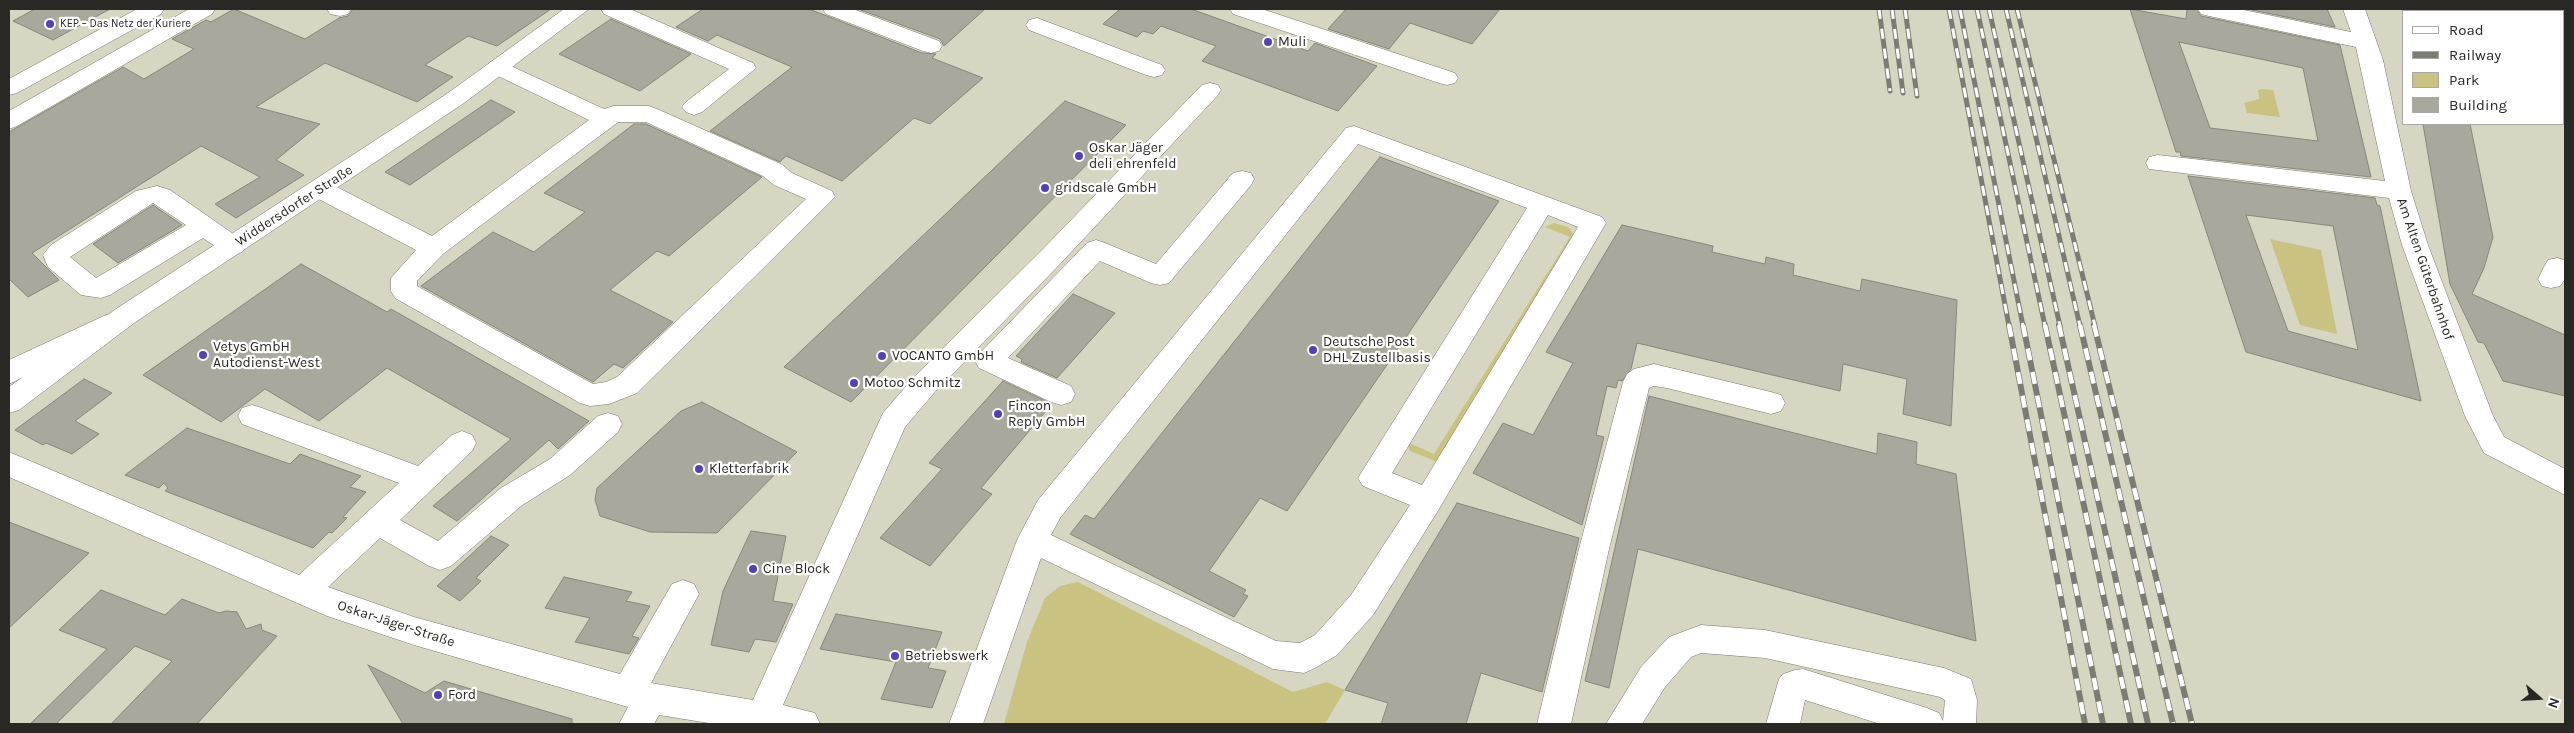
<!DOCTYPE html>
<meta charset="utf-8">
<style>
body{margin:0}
#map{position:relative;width:2574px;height:733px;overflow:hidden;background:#e3e2d5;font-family:Karla,sans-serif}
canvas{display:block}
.frame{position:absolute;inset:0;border:10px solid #292824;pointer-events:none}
.legend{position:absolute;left:2402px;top:10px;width:162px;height:115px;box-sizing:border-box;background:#fff;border:1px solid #a9a9a7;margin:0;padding:6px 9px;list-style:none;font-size:15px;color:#292824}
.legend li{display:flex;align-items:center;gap:10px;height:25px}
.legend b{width:25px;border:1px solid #a9a9a7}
.north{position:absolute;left:2514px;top:673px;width:50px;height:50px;-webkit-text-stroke:4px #fff;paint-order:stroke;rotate:109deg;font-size:14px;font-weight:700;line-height:20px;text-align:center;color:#292824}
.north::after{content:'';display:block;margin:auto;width:18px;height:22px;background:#292824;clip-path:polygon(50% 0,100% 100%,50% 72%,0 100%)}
</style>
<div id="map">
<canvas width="2574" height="733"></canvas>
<div class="frame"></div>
<ul class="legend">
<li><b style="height:6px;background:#fff"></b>Road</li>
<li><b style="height:6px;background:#7d7c74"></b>Railway</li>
<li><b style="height:14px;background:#c9c281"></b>Park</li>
<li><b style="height:14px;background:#a9a89c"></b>Building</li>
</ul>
<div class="north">N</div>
</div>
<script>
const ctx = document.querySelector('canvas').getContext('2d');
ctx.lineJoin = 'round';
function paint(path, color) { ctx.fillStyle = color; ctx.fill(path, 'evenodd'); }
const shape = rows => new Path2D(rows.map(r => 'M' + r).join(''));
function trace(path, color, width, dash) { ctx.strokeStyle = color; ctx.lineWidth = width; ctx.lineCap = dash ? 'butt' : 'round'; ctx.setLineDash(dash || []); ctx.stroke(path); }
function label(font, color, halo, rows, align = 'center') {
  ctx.font = font + ' Karla,sans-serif'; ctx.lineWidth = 4.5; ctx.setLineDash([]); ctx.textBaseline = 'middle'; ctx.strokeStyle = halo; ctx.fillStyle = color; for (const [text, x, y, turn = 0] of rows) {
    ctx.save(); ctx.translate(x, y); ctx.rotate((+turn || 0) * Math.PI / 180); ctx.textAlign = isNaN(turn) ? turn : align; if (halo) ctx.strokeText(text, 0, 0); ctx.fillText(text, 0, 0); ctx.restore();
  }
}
const built = shape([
 [9,9,2565,9,2565,724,9,724],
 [2403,11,2563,11,2563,124,2403,124]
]);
const green = shape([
 [2263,89,2273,90,2280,117,2247,113,2244,103,2259,99,2258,90],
 [1554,223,1568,227,1574,235,1443,460,1435,461,1410,451,1407,442,1434,454,1570,237,1545,227],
 [2270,239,2321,250,2337,334,2300,325],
 [1078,582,1293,692,1327,682,1345,690,1325,724,1004,724,1027,642,1045,598,1060,586]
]);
const building = shape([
 [35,9,110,9,53,40,13,21,35,9],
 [234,9,305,39,339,18,348,16,353,9,551,9,497,46,468,36,425,65,453,77,417,102,325,63,256,107,320,124,276,160,304,175,236,218,215,204,260,177,201,146,32,253,59,280,28,297,9,279,9,132,123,67,144,79,194,49,172,39,206,20,211,22,234,9],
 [703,9,809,9,922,53,936,54,932,58,983,78,930,124,914,118,842,181,786,156,780,162,710,131,792,67,717,35,708,41,676,27,703,9],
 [858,9,985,9,944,46,940,39,858,9],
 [1120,9,1191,9,1308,51,1315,43,1377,66,1338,111,1202,61,1216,46,1161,26,1153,34,1143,31,1137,37,1103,24,1120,9],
 [1346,9,1500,9,1472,44,1410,23,1389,49,1328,29,1346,9],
 [2130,9,2186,19,2187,9,2196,9,2201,16,2340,45,2371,177,2181,156,2180,152,2176,152,2130,9],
 [2179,42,2303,68,2318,141,2210,128,2179,42],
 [2247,9,2327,9,2335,27,2247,9],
 [611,19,691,54,640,91,559,54,611,19],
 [491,100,515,112,410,185,385,172,491,100],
 [1065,101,1126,125,851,402,784,367,1065,101],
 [634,124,646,124,762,177,669,256,657,251,610,290,673,322,623,368,614,364,593,382,421,286,493,232,534,252,585,212,544,193,634,124],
 [2423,124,2470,124,2493,237,2484,268,2472,294,2565,335,2565,396,2503,381,2484,343,2478,342,2450,284,2423,124],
 [1380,157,1499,201,1287,511,1260,498,1209,571,1246,590,1243,594,1248,596,1234,617,1070,534,1085,515,1094,519,1380,157],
 [2188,176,2375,198,2377,205,2380,206,2421,401,2246,352,2188,176],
 [2246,215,2333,226,2358,350,2288,331,2246,215],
 [153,205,182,225,118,263,93,244,153,205],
 [1622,225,1713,246,1712,252,1765,264,1766,257,1794,264,1793,275,1860,291,1862,279,1957,300,1951,426,1903,414,1907,379,1843,364,1840,391,1637,343,1631,369,1622,381,1618,380,1616,388,1607,386,1596,435,1604,437,1582,525,1473,473,1503,423,1533,435,1573,363,1546,352,1622,225],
 [301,264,387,312,391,309,589,421,558,449,549,440,457,521,433,506,511,439,387,368,319,421,265,389,221,422,143,375,301,264],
 [1073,294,1115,313,1057,378,1021,362,1022,359,1016,356,1073,294],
 [84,379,112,393,75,421,99,434,72,454,46,443,43,445,15,430,84,379],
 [1003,381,1052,404,981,488,992,494,930,566,880,538,942,469,929,463,1003,381],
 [1649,396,1877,454,1878,433,1917,442,1916,464,1956,474,1976,641,1638,549,1609,688,1585,681,1649,396],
 [702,402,797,452,717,533,650,532,600,516,595,500,597,488,681,411,702,402],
 [187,428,290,464,300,454,361,476,350,487,366,492,343,517,347,518,332,533,329,532,313,548,165,491,168,488,164,483,159,488,125,475,187,428],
 [1457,503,1579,538,1542,692,1481,673,1466,724,1381,724,1388,703,1345,690,1457,503],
 [9,522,89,553,9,628,9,522],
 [751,531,786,536,773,601,793,604,776,642,755,639,749,652,711,645,723,591,751,531],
 [491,536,509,545,476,578,481,581,460,601,437,586,491,536],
 [564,577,632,592,626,601,650,606,632,636,639,638,629,654,575,642,590,618,545,608,564,577],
 [101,590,165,615,182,599,219,613,226,611,237,612,246,629,261,624,262,630,277,636,197,724,111,724,172,661,135,646,56,724,30,724,107,649,59,630,101,590],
 [836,614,942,632,928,668,946,671,932,708,881,699,896,662,820,649,836,614],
 [368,665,425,693,444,681,572,719,572,724,403,724,368,665]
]);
const minor = shape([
 [137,9,164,9,161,14,17,93,9,95,9,79,137,9],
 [189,9,215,9,212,14,17,126,9,129,9,111,189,9],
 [327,9,351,9,348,14,340,16,330,14,327,9],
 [601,9,630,9,753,63,756,68,702,112,694,115,686,112,682,107,686,102,729,69,604,14,601,9],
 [823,9,853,9,939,41,942,46,939,51,931,53,923,51,826,14,823,9],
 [1230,9,1262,9,1455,73,1458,78,1455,83,1447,85,1439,83,1233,14,1230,9],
 [2198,9,2239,9,2351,32,2343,9,2365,9,2383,60,2411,191,2428,245,2493,416,2504,437,2565,469,2565,495,2484,453,2465,416,2402,245,2389,198,2149,169,2146,163,2149,157,2158,155,2385,181,2356,47,2209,16,2201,14,2198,9],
 [1037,18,1162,65,1165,70,1162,75,1154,77,1146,75,1029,30,1026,25,1029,20,1037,18],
 [2564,21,2565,21,2565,35,2563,34,2564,21],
 [498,60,604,109,613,106,649,106,657,109,781,164,792,173,832,191,835,197,637,393,609,404,590,406,580,403,395,298,391,291,391,278,416,250,311,195,308,189,311,183,320,181,329,183,432,236,589,120,490,72,487,67,490,62,498,60],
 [618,122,646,122,763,176,774,185,806,199,617,377,606,382,593,384,417,286,417,281,443,254,618,122],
 [1210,83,1218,85,1221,90,1218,95,1060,264,934,393,905,427,783,705,815,713,820,724,715,724,659,715,654,724,619,724,628,707,414,645,327,616,9,477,9,452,299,575,399,483,242,424,238,416,242,408,252,405,262,408,418,466,452,435,462,431,472,435,476,443,472,451,400,520,438,541,501,488,550,459,598,416,608,413,618,416,622,424,618,432,570,475,521,506,451,566,440,570,429,566,380,538,328,587,414,617,620,674,672,584,683,580,694,584,699,594,651,683,753,700,883,413,914,377,1042,250,1202,85,1210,83],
 [1354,126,1602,217,1606,223,1439,509,1373,615,1337,655,1315,668,1304,673,1273,669,1041,558,983,724,949,724,1017,540,1038,500,1346,128,1354,126],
 [1358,144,1527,208,1358,478,1363,486,1410,505,1351,595,1315,635,1300,643,1276,641,1051,535,1060,518,1358,144],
 [1548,215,1578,227,1422,485,1392,473,1548,215],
 [1242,171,1251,173,1254,179,1251,185,1169,283,1160,285,1151,283,1100,261,1008,358,1071,386,1075,394,1071,402,1061,405,1051,402,979,368,975,361,979,354,1087,243,1096,240,1105,243,1156,264,1233,173,1242,171],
 [157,186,170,190,242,240,246,246,242,252,233,255,224,252,203,238,110,295,101,298,81,295,48,267,43,255,51,245,136,191,157,186],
 [153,203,186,225,96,278,70,257,153,203],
 [2557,258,2565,260,2565,279,2560,286,2551,288,2542,286,2538,279,2544,267,2548,260,2557,258],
 [106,315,115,318,119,325,115,332,9,384,9,360,106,315],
 [1654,364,1771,392,1781,395,1785,403,1781,411,1771,414,1667,388,1654,386,1649,388,1609,549,1571,724,1537,724,1579,549,1623,382,1627,374,1634,369,1654,364],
 [1701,625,1765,630,1944,668,1971,679,1977,700,1976,724,1880,724,1805,700,1800,724,1766,724,1779,679,1783,674,1795,670,1803,669,1927,708,1939,713,1943,721,1945,700,1940,697,1765,658,1701,653,1691,657,1665,687,1642,724,1606,724,1641,667,1669,637,1701,625]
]);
const major = shape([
 [564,9,589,9,464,103,134,323,19,410,9,413,9,387,116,309,448,93,564,9]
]);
const railFar1 = shape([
 [1879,9,1890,91],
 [1892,9,1903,93],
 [1905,9,1917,96],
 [1949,9,2009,326],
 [1960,9,2023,326],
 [1977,9,2045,326],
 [1989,9,2060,326],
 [2006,9,2080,326],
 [2017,9,2095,326]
]);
const rail = shape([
 [2009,325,2085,724],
 [2023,325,2103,724],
 [2045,325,2131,724],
 [2059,325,2148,724],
 [2080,325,2173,724],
 [2094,325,2192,724]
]);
const markers = [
 [50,24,5,"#5241b9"],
 [1268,42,5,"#5241b9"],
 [1079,156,5,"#5241b9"],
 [1045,188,5,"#5241b9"],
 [1313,350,5,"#5241b9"],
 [203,355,5,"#5241b9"],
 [882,356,5,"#5241b9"],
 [854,383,5,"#5241b9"],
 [998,414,5,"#5241b9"],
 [699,469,5,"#5241b9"],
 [753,569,5,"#5241b9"],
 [895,656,5,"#5241b9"],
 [438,695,5,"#5241b9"]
];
const farPoinames = [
 ["KEP – Das Netz der Kuriere",60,24]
];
const poiNames = [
 ["Muli",1278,42],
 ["Oskar Jäger",1089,148],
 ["deli ehrenfeld",1089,164],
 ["gridscale GmbH",1055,188],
 ["Deutsche Post",1323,342],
 ["DHL Zustellbasis",1323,358],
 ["Vetys GmbH",213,347],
 ["Autodienst-West",213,363],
 ["VOCANTO GmbH",892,356],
 ["Motoo Schmitz",864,383],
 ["Fincon",1008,406],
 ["Reply GmbH",1008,422],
 ["Kletterfabrik",709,469],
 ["Cine Block",763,569],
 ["Betriebswerk",905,656],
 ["Ford",448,695]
];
const streetNames = [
 ["Widdersdorfer Straße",294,206,-33],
 ["Am Alten Güterbahnhof",2425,269,71],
 ["Oskar-Jäger-Straße",396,624,18]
];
paint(built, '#d7d6c3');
paint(green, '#c9c281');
paint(building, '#a9a89c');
trace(building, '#88877c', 1);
trace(minor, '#79786d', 1);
trace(major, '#79786d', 1);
paint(minor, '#fff');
paint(major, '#fff');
trace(railFar1, '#7d7c74', 5);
trace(rail, '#7d7c74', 6);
trace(railFar1, '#fff', 3, [10]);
trace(rail, '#fff', 4.5, [12]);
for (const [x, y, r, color] of markers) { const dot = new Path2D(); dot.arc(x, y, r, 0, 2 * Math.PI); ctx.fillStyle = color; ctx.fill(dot); trace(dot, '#fff', 2); }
label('11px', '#292824', '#fff', farPoinames, 'left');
label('14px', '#292824', '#fff', poiNames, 'left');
label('14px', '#292824', '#fff', streetNames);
</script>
